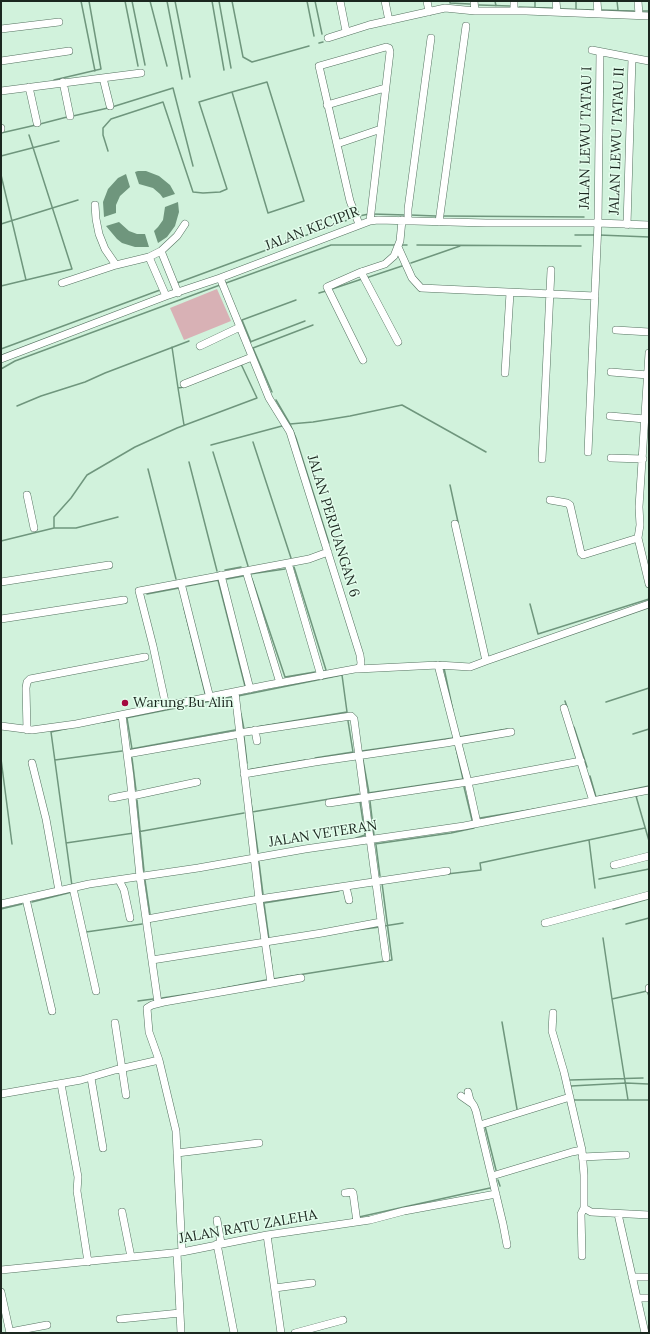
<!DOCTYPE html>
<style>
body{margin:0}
#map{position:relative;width:650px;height:1334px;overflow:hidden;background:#d1f2dc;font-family:Lora,serif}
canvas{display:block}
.frame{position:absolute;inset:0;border:2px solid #1b271f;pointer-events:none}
</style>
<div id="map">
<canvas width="650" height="1334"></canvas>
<div class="frame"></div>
</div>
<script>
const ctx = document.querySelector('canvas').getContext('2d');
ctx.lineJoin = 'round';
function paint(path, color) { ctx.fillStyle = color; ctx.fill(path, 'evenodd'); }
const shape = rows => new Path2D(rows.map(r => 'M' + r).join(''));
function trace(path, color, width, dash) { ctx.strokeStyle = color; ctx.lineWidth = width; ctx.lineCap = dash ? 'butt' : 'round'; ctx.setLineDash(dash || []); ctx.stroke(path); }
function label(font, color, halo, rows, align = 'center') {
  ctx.font = font + ' Lora,serif'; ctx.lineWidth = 3; ctx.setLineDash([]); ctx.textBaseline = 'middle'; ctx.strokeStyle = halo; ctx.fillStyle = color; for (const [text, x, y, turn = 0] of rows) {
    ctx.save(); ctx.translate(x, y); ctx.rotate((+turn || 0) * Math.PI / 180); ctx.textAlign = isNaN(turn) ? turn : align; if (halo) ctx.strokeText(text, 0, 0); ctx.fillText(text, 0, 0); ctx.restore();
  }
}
const green = shape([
 [217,289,231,321,184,340,170,308]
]);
const water = shape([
 [138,171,146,171,159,176,170,185,175,194,163,198,160,194,153,188,139,184,135,172],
 [126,174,130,187,120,196,116,205,116,213,104,217,103,202,108,189,118,178],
 [178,202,179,212,175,226,167,237,158,243,154,231,158,227,163,220,165,207],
 [119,222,129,231,137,234,145,234,149,247,135,247,122,243,117,239,106,226]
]);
const stream = shape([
 [81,1,95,71],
 [125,1,138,66],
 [132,1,145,65],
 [150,1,167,66],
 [167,1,182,79],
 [175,1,190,77],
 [212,1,224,70],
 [219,1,231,68],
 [232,1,243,57,252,62,309,46],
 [307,1,314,36],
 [315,1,322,34],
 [450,1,450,3,470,4],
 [495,1,496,6],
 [535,1,535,7],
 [576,1,576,9],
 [617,1,618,10],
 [479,5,510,6],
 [519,7,552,8],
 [561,9,593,10],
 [602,10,634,11],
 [643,11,649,11],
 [319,43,323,42],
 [54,80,101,69,89,1],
 [112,107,173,88,193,166],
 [73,116,108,108],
 [40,124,67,117],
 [1,133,36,125],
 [108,151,103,135,103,128,111,119,163,102,193,192,203,193,220,192,227,189,199,102,232,92,267,82,304,201,268,213,232,92],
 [1,156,59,141],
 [1,175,26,280],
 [372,214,406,215],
 [410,215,436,216],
 [359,216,369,214],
 [442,216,584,217],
 [1,224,78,200],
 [575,235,595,235],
 [599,235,649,237],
 [401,245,407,245],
 [417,245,581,246],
 [411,263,460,246],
 [366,278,402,266],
 [177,283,353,218],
 [226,283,331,245,395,245],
 [1,286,72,269,29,135],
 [332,289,362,279],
 [319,293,326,291],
 [250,342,305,321],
 [251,342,242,320,296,300],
 [172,347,178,388,184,387],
 [253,348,313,325],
 [253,348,272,392],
 [1,349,160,290],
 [1,369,15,361,220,285],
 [178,388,184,425],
 [276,400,290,424,296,438,329,543],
 [17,406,41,396,85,382,105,373,189,341],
 [290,424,313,422,350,416,402,405,486,452],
 [253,442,291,558],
 [211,445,282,426],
 [213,452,248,566],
 [189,462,217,571],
 [148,469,176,579],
 [450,485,458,522],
 [54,528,76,528,118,517],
 [1,541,54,528,54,517,71,498,87,475,135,447,177,428,257,398,241,364],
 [294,567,326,670,325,671],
 [225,570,241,567],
 [250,574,285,569],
 [227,579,243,576],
 [252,579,285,677,315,672],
 [218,580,245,686],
 [187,586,219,580],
 [147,594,179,588],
 [530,604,538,634,649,599],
 [184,608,205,693],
 [444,668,453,711],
 [238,696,342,675,347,712],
 [565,701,567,707],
 [606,702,649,688],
 [241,714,244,729],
 [126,718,231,697],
 [127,718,132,749],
 [348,721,353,752],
 [104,722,118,719],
 [574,727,587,767],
 [69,728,51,732,72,886],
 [244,729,347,712],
 [633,734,649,729],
 [244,737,247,763],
 [459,737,507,729],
 [456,748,463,779],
 [131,749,235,730],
 [362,751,453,738],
 [132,758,136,790],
 [315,758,353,752],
 [1,759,12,844],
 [55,760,122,751],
 [363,760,369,793],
 [247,770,305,760],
 [590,776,596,797],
 [464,787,472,820],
 [368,793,463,779],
 [250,795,258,852],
 [637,796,636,796,649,841],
 [596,797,649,786],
 [137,800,144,871],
 [370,801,374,835],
 [252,812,359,794],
 [480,818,541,808],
 [137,832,244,813],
 [356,838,365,835,360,802],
 [589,840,595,888],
 [66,843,134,833],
 [375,844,451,833,474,828],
 [376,845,380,876],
 [259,862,263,894],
 [447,874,481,870,480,863,645,828],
 [599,879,649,869],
 [145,880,150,914],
 [32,902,72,892],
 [264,903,269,939],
 [264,903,339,891],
 [1,909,22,904],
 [613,909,648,899],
 [626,924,649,918],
 [384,926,403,923],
 [356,930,380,927],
 [86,932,142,924],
 [603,938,612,999],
 [269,945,272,969],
 [273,979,392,960,382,883],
 [219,989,266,980],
 [162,998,196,993],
 [138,1001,153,999],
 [502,1022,517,1109],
 [570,1080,643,1078],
 [571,1086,626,1083,648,1084],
 [574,1100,649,1100],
 [628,1100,612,999,647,991,649,996],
 [485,1126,496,1170],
 [498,1180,500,1186],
 [359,1217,490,1188]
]);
const minor = shape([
 [340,1,346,31],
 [385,1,389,21],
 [427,1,429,12],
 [474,1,475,11],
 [514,1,514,11],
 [556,1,557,12],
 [597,1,598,14],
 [638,1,639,15],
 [1,29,59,22],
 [328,38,369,25,445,8,475,11,526,11,649,16],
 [592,50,649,61],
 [1,61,69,51],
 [103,78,110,106],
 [63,82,70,116],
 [29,87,37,123],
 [1,91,141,73],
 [327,105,385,88],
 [1,128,1,129],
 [337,144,381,129],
 [95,205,96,219,99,234,105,249,116,265],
 [408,221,408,209,431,38],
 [439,222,466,26],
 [359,224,350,201,319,66,386,47,389,48,390,52,370,221],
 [627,225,632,58],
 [398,247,412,278,421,288,595,296],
 [161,251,178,293],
 [149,257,166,296],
 [361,272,398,342],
 [62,283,116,265,149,257,161,251,177,236,185,224],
 [616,330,649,332],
 [200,346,240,327],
 [649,353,639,507,640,525,638,538,649,584],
 [1,359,166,296,220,278,370,221,378,220,486,223,598,223,649,225],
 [363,360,327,287,361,272,385,264,394,256,400,241,402,220],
 [611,372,648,375],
 [505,373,510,293],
 [184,384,252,357],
 [610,416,645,419],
 [588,452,598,223,600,52],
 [611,458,643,459],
 [542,459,551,270],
 [27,495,34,528],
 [550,500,567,503,570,505,581,553,583,555,638,538],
 [288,563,321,676],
 [246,571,280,683],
 [221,575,250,689],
 [1,582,109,565],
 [181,583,210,698],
 [1,619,124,600],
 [486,661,649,604],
 [438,665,468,782,477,823],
 [358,669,438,665,470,667,486,661,455,524],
 [235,692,259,899,271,983],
 [166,706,153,646,139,591,288,563,309,559,328,552],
 [564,708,593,801],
 [122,715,130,777,140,877,158,1003],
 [1,726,32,730,76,724,268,685,360,668,361,663,360,655,290,432,269,398,220,278],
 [27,730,26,688,27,682,30,679,145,657],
 [255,730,257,741],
 [239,733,351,716,354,719,386,958],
 [127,754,240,734],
 [32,763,46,819,59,891],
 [244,774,315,762,446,743,511,732],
 [132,796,197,782],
 [112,798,132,794],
 [329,803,468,782,581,761],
 [614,865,649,856],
 [119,880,124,890,130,918],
 [346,887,349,900],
 [73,888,96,991],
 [26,899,52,1011],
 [1,904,89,884,198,868,305,849,464,826,649,790],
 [147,919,259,899,447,871],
 [545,923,649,895],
 [152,960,322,933,381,922],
 [649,989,649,988],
 [553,1013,552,1031,564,1072,582,1150,584,1175,584,1208,591,1212,649,1215],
 [115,1023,126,1095],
 [91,1078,103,1148],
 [61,1084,78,1177,77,1191,88,1262],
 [468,1092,470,1100,474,1106,476,1111,503,1224,507,1245],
 [1,1094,81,1080,115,1070,159,1060],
 [461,1096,471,1103],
 [480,1125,570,1097],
 [177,1153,259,1143],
 [582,1157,626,1155],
 [492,1176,572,1152,582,1150],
 [345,1193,352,1192,353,1193,357,1222],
 [122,1212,131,1257],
 [618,1214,645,1333],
 [217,1220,221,1243],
 [267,1235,281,1333],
 [217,1244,234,1333],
 [182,1252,176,1131,159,1060,149,1032,147,1008,152,1005,164,1002,301,978],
 [177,1253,181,1333],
 [582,1256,581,1214,584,1208],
 [1,1270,182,1252,267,1235,370,1220,404,1211,496,1194],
 [632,1277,649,1277],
 [275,1288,312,1283],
 [1,1292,10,1333],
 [637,1298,649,1298],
 [120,1319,180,1313],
 [10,1332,47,1325],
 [295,1333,343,1320]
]);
const markers = [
 [125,703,4,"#a40940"]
];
const streetNames = [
 ["JALAN LEWU TATAU I",586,138,-89],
 ["JALAN LEWU TATAU II",617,141,-88],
 ["JALAN KECIPIR",312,229,-21],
 ["JALAN PERJUANGAN 6",333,526,73],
 ["JALAN VETERAN",323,834,-9],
 ["JALAN RATU ZALEHA",248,1227,-10]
];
const poiNames = [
 ["Warung Bu Alin",133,703]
];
paint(green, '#d8b1b5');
paint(water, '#6f967d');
trace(stream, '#6f967d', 1.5);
trace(minor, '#557260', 8);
trace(minor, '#fff', 7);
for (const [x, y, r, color] of markers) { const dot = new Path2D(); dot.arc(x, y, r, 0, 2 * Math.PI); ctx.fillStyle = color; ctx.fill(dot); trace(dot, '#e3fdec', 1.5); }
label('14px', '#1b271f', '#e3fdec', streetNames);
label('14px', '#1b271f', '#e3fdec', poiNames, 'left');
</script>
